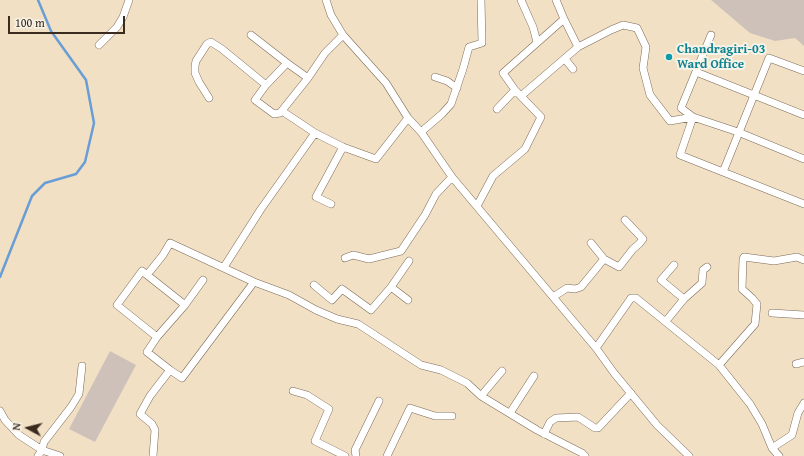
<!DOCTYPE html>
<style>
body{margin:0}
#map{position:relative;width:804px;height:456px;overflow:hidden;background:#f2e0c4;font-family:"Gentium Book Plus",serif}
canvas{display:block}
.north{position:absolute;left:8px;top:408px;width:40px;height:40px;-webkit-text-stroke:3px #f7f3e8;paint-order:stroke;rotate:277deg;font-size:11px;font-weight:700;line-height:16px;text-align:center;color:#3b2a1e}
.north::after{content:'';display:block;margin:auto;width:14px;height:18px;background:#3b2a1e;clip-path:polygon(50% 0,100% 100%,50% 72%,0 100%)}
.scale{position:absolute;left:8px;top:16px;width:117px;height:18px;box-sizing:border-box;border:2px solid #3b2a1e;border-top:0;padding-left:5px;font-size:12px;line-height:14px;white-space:nowrap;color:#3b2a1e;-webkit-text-stroke:3px #f7f3e8;paint-order:stroke}
</style>
<div id="map">
<canvas width="804" height="456"></canvas>
<div class="north">N</div>
<div class="scale">100 m</div>
</div>
<script>
const ctx = document.querySelector('canvas').getContext('2d');
ctx.lineJoin = 'round';
function paint(path, color) { ctx.fillStyle = color; ctx.fill(path, 'evenodd'); }
const shape = rows => new Path2D(rows.map(r => 'M' + r).join(''));
function trace(path, color, width, dash) { ctx.strokeStyle = color; ctx.lineWidth = width; ctx.lineCap = dash ? 'butt' : 'round'; ctx.setLineDash(dash || []); ctx.stroke(path); }
function label(font, color, halo, rows, align = 'center') {
  ctx.font = font + ' "Gentium Book Plus",serif'; ctx.lineWidth = 4; ctx.setLineDash([]); ctx.textBaseline = 'middle'; ctx.strokeStyle = halo; ctx.fillStyle = color; for (const [text, x, y, turn = 0] of rows) {
    ctx.save(); ctx.translate(x, y); ctx.rotate((+turn || 0) * Math.PI / 180); ctx.textAlign = isNaN(turn) ? turn : align; if (halo) ctx.strokeText(text, 0, 0); ctx.fillText(text, 0, 0); ctx.restore();
  }
}
const industrial = shape([
 [711,0,804,0,804,46,795,38,775,41,750,33],
 [110,351,136,365,95,442,69,429]
]);
const stream = shape([
 [0,277,32,196,45,183,76,174,85,162,94,123,86,80,51,31,38,0]
]);
const minor = shape([
 [326,0,331,15,343,35,386,83,408,118,421,132,452,177,596,348,614,373,657,425,689,456],
 [521,0,533,27,537,42],
 [251,35,287,63,266,85,255,100,274,114,280,113,308,78,325,53,343,35],
 [711,35,681,108,693,117,738,132,804,159],
 [99,45,117,27,123,17,129,0],
 [578,47,611,30,623,25,637,28,646,47,643,68,650,95,670,121,693,117,680,155,804,204],
 [565,59,573,69],
 [287,63,308,78],
 [696,72,804,115],
 [435,77,447,81,457,88],
 [521,96,578,47,564,19],
 [209,98,199,82,195,73,195,66,196,61,207,44,211,42,222,49,266,85],
 [497,109,515,90],
 [282,111,315,133],
 [421,132,442,114,451,104,463,69,469,47,482,43,481,0],
 [723,172,769,58,804,71],
 [331,204,316,197,343,147],
 [477,206,493,176,525,149,541,117,515,90,503,73,564,19,556,0],
 [591,243,604,259],
 [345,258,353,255,369,259,401,251,425,215,436,194,452,177],
 [674,265,661,280,684,299],
 [224,267,261,209,315,133,343,147,376,159,408,118],
 [147,275,163,255,170,243,254,282,289,295,316,310,337,319,358,324,421,365,441,370,467,383,481,396,537,430,582,453,585,456],
 [314,285,332,300,342,289,371,310,391,287,409,261],
 [391,287,408,300],
 [553,297,567,288,575,289,581,287,604,259,619,267,633,249,639,244,643,239,625,220],
 [772,313,804,315],
 [666,321,684,299,702,283,703,270,707,267],
 [157,337,117,305,142,271,185,305],
 [596,348,629,301,631,298,636,298,719,365,750,404,762,424,772,448,779,456],
 [796,364,804,362],
 [719,365,755,324,757,304,752,298,742,289,743,259,744,257,774,261,797,257,804,260],
 [170,370,147,352,157,337,185,305,203,280],
 [293,391,307,395,329,409,315,441,345,456],
 [481,396,502,371],
 [0,411,5,420,19,435,42,450,60,456],
 [510,413,534,376],
 [544,434,550,422,556,418,578,417,595,428,598,428,631,393],
 [772,448,792,435,798,413,804,403],
 [38,456,42,450,44,442,71,407,79,394,82,366],
 [153,456,155,430,152,424,140,414,150,396,170,370,182,378,254,282],
 [356,456,355,450,379,401],
 [387,456,410,408,435,416,452,416]
]);
const markers = [
 [669,57,4,"#0f9aa8"]
];
const cultureNames = [
 ["Chandragiri-03",677,50],
 ["Ward Office",677,65]
];
paint(industrial, '#cec1ba');
trace(stream, '#689ed5', 2.5);
trace(minor, '#7b6a58', 8);
trace(minor, '#fff', 7);
for (const [x, y, r, color] of markers) { const dot = new Path2D(); dot.arc(x, y, r, 0, 2 * Math.PI); ctx.fillStyle = color; ctx.fill(dot); trace(dot, '#f7f3e8', 1.5); }
label('bold 13px', '#0d838f', '#f7f3e8', cultureNames, 'left');
</script>
